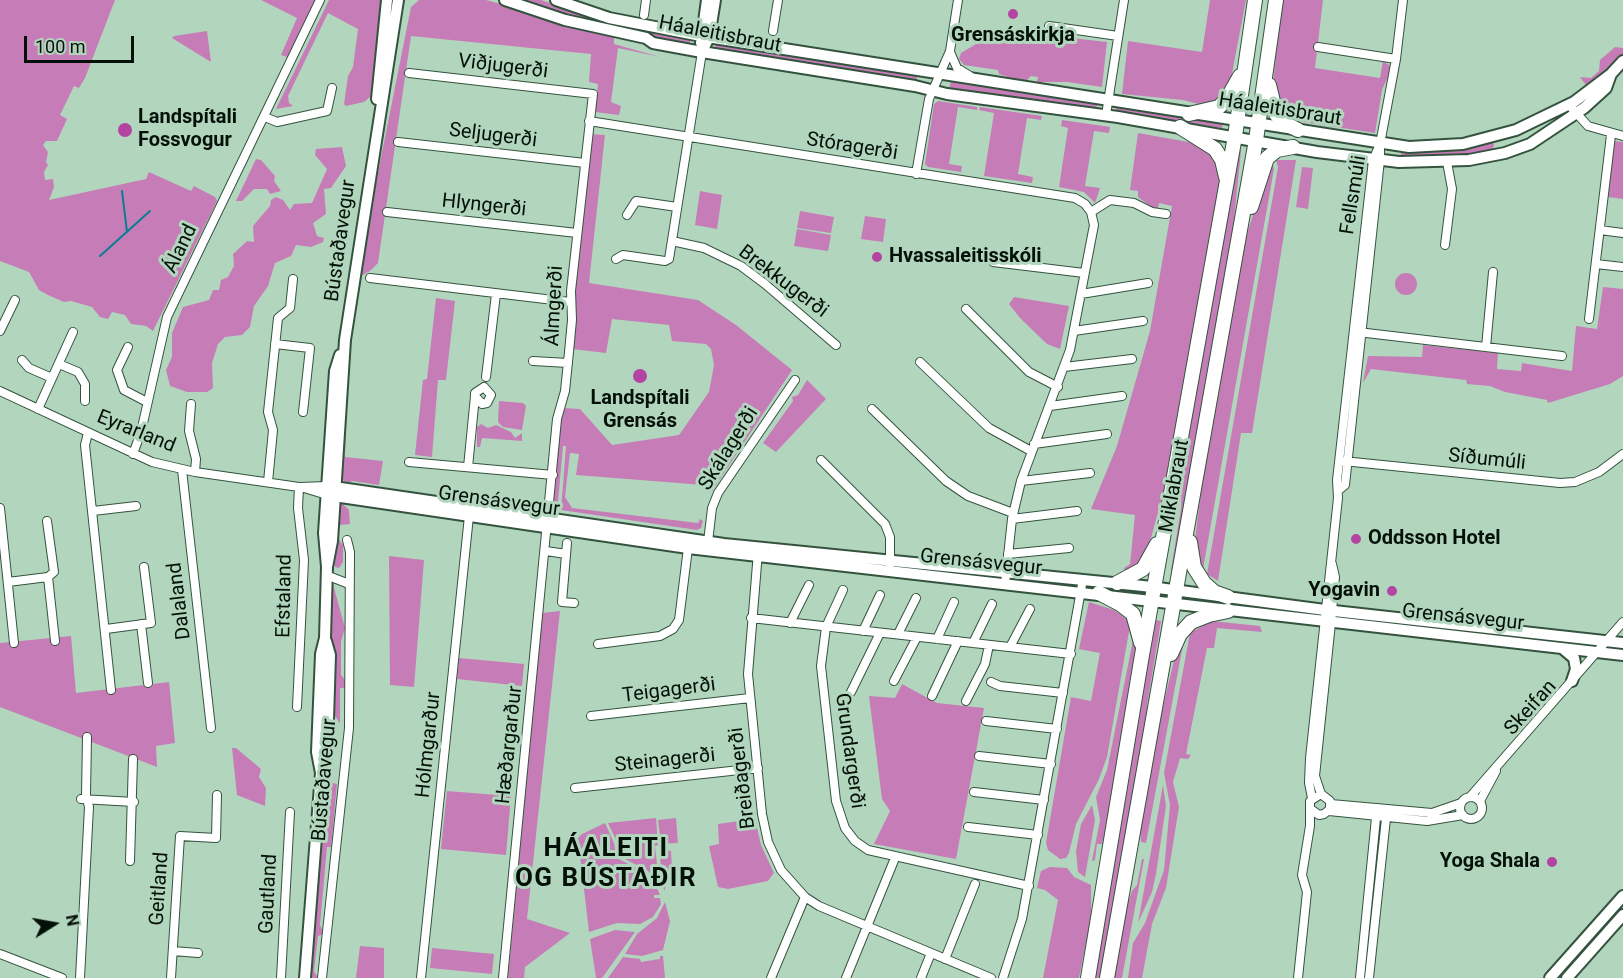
<!DOCTYPE html>
<meta charset="utf-8">
<style>
body{margin:0}
#map{position:relative;width:1623px;height:978px;overflow:hidden;background:#b2d6bd;font-family:Roboto,sans-serif}
canvas{display:block}
.north{position:absolute;left:24px;top:894px;width:60px;height:60px;-webkit-text-stroke:4px #b2d6bd;paint-order:stroke;rotate:79deg;font-size:16px;font-weight:700;line-height:24px;text-align:center;color:#051108}
.north::after{content:'';display:block;margin:auto;width:21px;height:27px;background:#051108;clip-path:polygon(50% 0,100% 100%,50% 72%,0 100%)}
.scale{position:absolute;left:24px;top:36px;width:110px;height:27px;box-sizing:border-box;border:3px solid #051108;border-top:0;padding-left:8px;font-size:18px;line-height:21px;white-space:nowrap;color:#051108;-webkit-text-stroke:4px #b2d6bd;paint-order:stroke}
</style>
<div id="map">
<canvas width="1623" height="978"></canvas>
<div class="north">N</div>
<div class="scale">100 m</div>
</div>
<script>
const ctx = document.querySelector('canvas').getContext('2d');
ctx.lineJoin = 'round';
function paint(path, color) { ctx.fillStyle = color; ctx.fill(path, 'evenodd'); }
const shape = rows => new Path2D(rows.map(r => 'M' + r).join(''));
function trace(path, color, width, dash) { ctx.strokeStyle = color; ctx.lineWidth = width; ctx.lineCap = dash ? 'butt' : 'round'; ctx.setLineDash(dash || []); ctx.stroke(path); }
function label(font, color, halo, rows, align = 'center') {
  ctx.font = font + ' Roboto,sans-serif'; ctx.lineWidth = 6; ctx.setLineDash([]); ctx.textBaseline = 'middle'; ctx.strokeStyle = halo; ctx.fillStyle = color; for (const [text, x, y, turn = 0] of rows) {
    ctx.save(); ctx.translate(x, y); ctx.rotate((+turn || 0) * Math.PI / 180); ctx.textAlign = isNaN(turn) ? turn : align; if (halo) ctx.strokeText(text, 0, 0); ctx.fillText(text, 0, 0); ctx.restore();
  }
}
const green = shape([
 [0,0,115,0,85,78,79,88,74,86,60,115,67,119,57,141,46,141,43,145,48,152,46,162,48,165,44,172,45,180,53,179,54,187,49,200,146,179,149,172,191,191,194,186,215,197,217,201,153,331,146,326,131,324,125,315,112,312,108,319,100,317,92,307,71,301,64,302,48,295,39,290,29,272,0,261],
 [261,0,316,0,292,51,287,57,281,55,297,18],
 [329,0,385,0,376,92,364,102,346,106,344,104,348,76,353,67,358,29,328,13,288,96,289,103,293,106,276,109],
 [486,0,610,33,614,37,614,44,660,57,618,48,611,102,621,106,619,115,595,112,598,84,589,82,591,54,411,36,378,263,370,271,357,278,411,7,419,0],
 [516,0,541,0,573,11,690,39,690,45,636,34],
 [1210,0,1246,0,1229,89,1210,107,1183,100,1122,94,1128,41,1202,52],
 [1282,0,1323,0,1315,68,1380,78,1383,61,1389,65,1390,72,1382,90,1375,133,1297,121,1280,114,1273,83],
 [999,30,1107,42,1102,87,1067,82,1037,82,1038,77,1031,76,1026,81,1017,80,999,74,998,70,964,65,959,59,961,53],
 [207,31,211,62,172,38,174,36],
 [716,43,918,72,916,82,715,49],
 [1615,47,1623,48,1623,56,1588,88,1580,77,1591,78,1599,71,1600,60],
 [951,80,1097,103,1098,105,1093,110,953,91,949,90],
 [938,101,977,107,977,110,958,107,949,164,962,166,961,172,928,167,925,164,934,104],
 [1116,106,1140,110,1223,123,1222,128,1116,113],
 [980,107,1042,116,1041,120,1027,118,1018,174,1033,177,1032,183,984,176,994,113,979,110],
 [1062,120,1110,127,1109,133,1094,131,1085,186,1100,188,1095,203,1084,192,1059,187,1068,128,1061,126],
 [1138,133,1194,143,1215,157,1221,174,1166,483,1144,564,1125,573,1124,568,1130,564,1135,515,1091,509,1117,446,1150,331,1172,206,1159,203,1158,209,1154,209,1138,197,1138,191,1130,190],
 [591,134,605,135,589,283,698,300,736,325,792,370,712,491,704,489,704,485,576,475,579,454,570,453,565,497,572,508,698,523,700,519,703,521,701,528,697,530,561,510,566,446,563,446,558,502,553,501,562,408,580,409,612,445,679,435,709,392,714,365,711,349,706,344,672,341,669,325,612,319,606,353,572,349,572,308],
 [1614,141,1623,142,1623,199,1608,197],
 [1490,142,1494,144,1493,150,1468,155,1401,158,1401,153,1438,152],
 [342,147,346,166,331,188,324,189,326,214,313,223,317,236,324,238,323,242,311,247,296,245,291,256,275,263,268,286,254,306,250,327,242,335,225,337,218,344,212,363,213,388,207,392,187,392,170,386,166,370,172,357,172,333,183,307,209,300,213,290,219,290,221,280,228,277,234,266,233,254,247,241,254,242,253,226,270,206,271,200,276,197,283,200,290,210,294,204,312,203,327,169,315,155,316,149],
 [1238,150,1241,151,1230,258,1174,571,1171,570,1181,508,1182,469],
 [256,159,261,160,275,176,274,181,281,191,270,194,267,189,254,189,242,201,236,201],
 [1271,159,1274,169,1203,569,1197,562,1195,539,1204,468,1246,237],
 [1276,160,1296,160,1252,433,1241,433,1218,581,1207,574,1278,167],
 [1302,167,1313,168,1308,209,1296,207],
 [700,191,722,195,717,229,695,225],
 [800,211,834,217,831,233,797,228],
 [865,216,886,219,883,242,861,239],
 [797,229,831,235,828,251,794,246],
 '1395 284a11 11 0 1 1 22 0a11 11 0 1 1-22 0Z',
 [1603,287,1623,289,1623,376,1610,384,1548,403,1547,400,1505,392,1490,386,1467,384,1466,380,1371,369,1363,383,1368,356,1422,357,1423,345,1498,353,1497,369,1521,371,1522,363,1572,371,1576,326,1597,329],
 [1014,297,1069,306,1060,349,1047,344,1020,318,1009,304],
 [436,298,455,301,446,380,438,380,432,457,415,455,423,380,427,379],
 [348,374,345,457,383,461,379,485,352,481,346,484,341,477],
 [807,380,826,399,776,452,763,443,793,401,792,397,798,395],
 [499,401,523,403,526,406,522,430,503,427,498,422],
 [481,424,488,428,496,425,511,432,515,438,522,433,522,441,482,438,480,447,477,447,477,427],
 [343,504,349,510,350,524,340,525,337,530,337,537,343,545,343,562,339,568,335,567,332,558,338,505],
 [389,556,424,560,414,687,390,685],
 [333,584,345,628,341,642,341,675,346,681,346,688,340,688,340,723,335,716,331,641],
 [1089,602,1114,610,1129,621,1130,626,1107,757,1099,779,1076,824,1069,853,1066,858,1060,859,1048,850,1046,843,1071,697,1091,701,1100,653,1079,649],
 [560,611,527,919,570,933,525,967,524,978,508,978,542,613],
 [1156,620,1161,621,1147,705,1147,721,1101,978,1093,978,1127,792,1147,657],
 [1211,621,1260,626,1262,632,1217,628,1214,648,1207,648,1186,754,1191,755,1188,759,1180,758,1173,782,1179,807,1166,888,1152,924,1142,978,1128,978,1133,943,1145,923,1164,870,1170,805,1164,773,1190,633],
 [1136,625,1138,652,1107,827,1102,844,1097,844,1095,860,1092,861,1100,820,1096,797,1107,770],
 [1185,634,1146,843,1141,842,1140,827,1155,740,1176,652],
 [71,636,76,693,169,682,175,743,156,746,157,767,0,707,0,643],
 [459,658,524,664,522,686,457,679],
 [902,684,937,703,984,708,956,859,874,844,890,811,882,799,869,696,895,698],
 [232,748,236,748,261,769,259,777,266,788,265,806,237,795],
 [325,781,337,784,331,847,327,847,320,925,324,934,318,936,314,971,318,978,311,978],
 [1163,785,1166,806,1156,874,1152,892,1138,923],
 [447,791,511,796,506,855,441,849],
 [1092,805,1095,820,1085,877,1078,872,1076,851,1081,824],
 [656,818,658,845,655,846,659,883,648,871,619,856,618,844,608,823],
 [676,818,678,843,661,844,658,820],
 [755,819,761,845,774,873,768,881,728,889,718,887,709,846,719,844,718,824],
 [605,823,614,843,617,858,640,870,654,881,660,895,654,895,654,898,660,898,661,904,653,917,640,924,617,923,589,932,578,838,582,834],
 [659,849,671,851,672,871,664,891],
 [1142,859,1144,859,1122,978,1113,978,1126,909,1132,891,1137,885],
 [1050,867,1067,868,1074,877,1091,885,1091,918,1079,978,1043,978,1058,900,1045,890,1037,888,1041,871],
 [665,902,670,921,663,950,642,956,625,954,637,934,657,918],
 [615,930,635,932,602,978,596,978,590,939],
 [360,946,384,948,384,978,356,978],
 [432,948,494,954,492,974,430,968],
 [660,956,663,956,665,978,608,978,623,957,640,959,641,962,660,959]
]);
const stream = shape([
 [122,191,127,232],
 [100,256,150,211]
]);
const street = shape([
 [644,15,646,0],
 [1049,26,1118,36],
 [773,31,778,0],
 [1318,47,1396,59],
 [950,52,957,68,970,76],
 [409,73,593,94,571,291,572,320,569,352,565,391,557,419,503,978],
 [1569,105,1588,126,1623,136],
 [1106,115,1124,0],
 [265,117,277,122,327,111,332,88],
 [589,121,1075,198,1085,204,1091,212,1094,225,1070,350,1021,481,1012,519,1005,584],
 [398,142,585,163],
 [916,174,929,99,950,51,958,0],
 [387,212,577,233],
 [1091,212,1110,200,1134,203,1152,212,1166,214],
 [627,215,636,201,677,207],
 [1600,230,1623,233],
 [672,241,704,248,741,266,765,284,836,345],
 [1445,245,1452,189,1447,162],
 [616,259,623,255,665,261,669,259,702,52],
 [993,262,1084,273],
 [1596,264,1623,267],
 [370,278,570,302],
 [1081,294,1148,283],
 [966,309,1029,372,1058,387],
 [1589,319,1611,135],
 [0,331,15,300],
 [1074,331,1143,321],
 [1358,332,1562,356],
 [275,344,310,348,303,412],
 [128,347,117,370,124,390,147,402],
 [1486,347,1493,272],
 [22,360,29,368,52,378],
 [533,361,568,363],
 [920,362,989,428,1031,451],
 [59,364,78,372,85,384,85,401],
 [1064,367,1132,359],
 [486,377,496,294],
 [0,391,152,462,195,472,299,487,327,486],
 [191,404,189,431,196,459,195,472],
 [1050,406,1122,396],
 [38,409,73,332],
 [872,409,946,481,968,496,1013,513],
 [88,433,85,445,111,690],
 [1034,444,1107,434],
 [133,454,141,432,167,317,320,0],
 [821,460,885,524,890,537,890,564],
 [1343,461,1560,483,1575,482,1599,472,1623,454],
 [409,462,553,475],
 [468,467,475,396,475,393,484,387,491,395,487,403,482,404,475,396],
 [182,470,211,728],
 [1021,481,1090,473],
 [268,482,273,430,268,412,278,318,290,308,293,279],
 [301,487,327,495],
 [1339,490,1345,485,1380,160,1380,144,1396,59,1403,0],
 [0,508,14,643],
 [93,511,136,506],
 [1012,519,1077,511],
 [47,521,54,572,48,577],
 [708,542,712,508,718,493,795,380],
 [567,543,562,602,574,603],
 [546,551,566,554],
 [758,552,748,674,762,814,768,842,781,870,805,897,819,906,991,978],
 [1008,554,1069,548],
 [326,575,349,584],
 [8,582,48,577,55,641],
 [843,590,826,627,821,666,836,801,845,828,855,841,868,850,1029,886],
 [751,618,1071,654],
 [790,623,809,585],
 [141,624,148,683],
 [106,629,151,623,144,567],
 [863,631,880,595],
 [898,634,916,598],
 [937,639,954,602],
 [973,643,992,604],
 [598,644,660,636,673,629,679,620,688,548],
 [1010,647,1030,609],
 [894,681,917,637],
 [991,682,1000,686,1063,693],
 [851,692,880,633],
 [932,696,958,641],
 [966,701,985,664,989,645],
 [297,707,304,560,298,508,299,487],
 [591,716,750,698],
 [986,721,1057,729],
 [979,756,1051,764],
 [575,788,758,768],
 [974,792,1044,800],
 [1321,794,1315,776,1331,623,1335,577,1332,564],
 [1470,797,1623,622],
 '1460 808a11 11 0 1 1 22 0a11 11 0 1 1-22 0Z',
 [1312,798,1309,783,1310,758,1338,498,1337,480,1373,160,1380,144],
 [81,799,134,802],
 [1480,801,1496,771],
 [1331,804,1432,813,1461,803],
 [1329,811,1427,821,1463,815],
 [968,827,1038,835],
 [130,861,133,759],
 [173,951,198,953],
 [0,954,62,978],
 [945,959,975,884],
 [80,978,89,807,86,795,87,737],
 [171,978,180,836,216,838,217,795],
 [281,978,290,812],
 [322,978,349,728,350,552,347,540],
 [421,978,469,516],
 [771,978,805,897],
 [846,978,895,858],
 [921,978,931,953],
 [1003,978,1022,919,1083,579],
 [1298,978,1307,892,1302,875,1310,826,1310,801,1321,794,1330,801,1330,809,1324,814,1319,815,1312,810],
 [1360,978,1377,808],
 [1369,978,1387,809]
]);
const secondary = shape([
 [505,0,565,20,646,38,653,43,702,52,915,86,947,94,1118,117,1317,152,1399,162,1469,160,1505,153,1530,144,1584,108,1606,88,1611,74],
 [556,0,609,18,701,36,1409,147,1463,144,1516,130,1574,102,1611,74,1623,61],
 [701,43,707,0],
 [702,52,709,37,715,0],
 [377,99,387,0],
 [327,486,724,544,1143,586,1325,610,1623,643],
 [327,495,688,548,1623,655],
 [327,567,332,541,345,340,398,0],
 [1562,648,1574,658,1576,669,1572,681],
 [321,773,317,752,321,654,325,638,327,567,324,533,335,371,340,355],
 [305,978,321,773,327,752,330,655,326,641],
 [1550,978,1623,896],
 [1567,978,1623,915]
]);
const highway = shape([
 [1269,85,1276,114,1284,123,1298,130],
 [1189,114,1219,107,1227,99,1240,76],
 [1180,127,1215,149,1222,160,1226,177],
 [1251,207,1267,158,1277,150,1293,147],
 [1190,542,1194,567,1204,583,1214,592,1228,597],
 [1117,583,1143,569,1157,544],
 [1099,593,1120,604,1133,614,1141,643],
 [1171,654,1180,634,1191,622,1209,615,1228,611],
 [1088,978,1142,655,1235,136,1255,0],
 [1107,978,1256,140,1276,0]
]);
const markers = [
 [1013,14,6,"#b344a1"],
 [125,130,8,"#b344a1"],
 [877,257,6,"#b344a1"],
 [640,376,8,"#b344a1"],
 [1356,539,6,"#b344a1"],
 [1392,591,6,"#b344a1"],
 [1552,862,6,"#b344a1"]
];
const streetNames = [
 ["Háaleitisbraut",720,35,11],
 ["Viðjugerði",503,67,7],
 ["Háaleitisbraut",1280,110,9],
 ["Seljugerði",493,136,7],
 ["Stóragerði",852,147,9],
 ["Fellsmúli",1354,195,-81],
 ["Hlyngerði",484,206,6],
 ["Bústaðavegur",341,241,-82],
 ["Áland",181,249,-64],
 ["Brekkugerði",783,282,37],
 ["Álmgerði",555,306,-87],
 ["Eyrarland",136,432,22],
 ["Skálagerði",729,449,-58],
 ["Síðumúli",1487,460,6],
 ["Miklabraut",1175,486,-80],
 ["Grensásvegur",499,502,8],
 ["Grensásvegur",981,563,6],
 ["Efstaland",285,596,-89],
 ["Dalaland",180,601,-97],
 ["Grensásvegur",1463,618,6],
 ["Teigagerði",669,691,-7],
 ["Skeifan",1531,708,-48],
 ["Hólmgarður",429,745,-84],
 ["Hæðargarður",510,745,-84],
 ["Grundargerði",849,751,82],
 ["Steinagerði",665,761,-6],
 ["Breiðagerði",743,778,-97],
 ["Bústaðavegur",325,780,-85],
 ["Geitland",160,889,-86],
 ["Gautland",269,894,-87]
];
const poiNames = [
 ["Grensáskirkja",1013,36,"center"],
 ["Landspítali",138,118],
 ["Fossvogur",138,141],
 ["Hvassaleitisskóli",889,257],
 ["Landspítali",640,399,"center"],
 ["Grensás",640,422,"center"],
 ["Oddsson Hotel",1368,539],
 ["Yogavin",1380,591,"right"],
 ["Yoga Shala",1540,862,"right"]
];
const districtNames = [
 ["HÁALEITI",606,849],
 ["OG BÚSTAÐIR",606,879]
];
paint(green, '#c67db7');
trace(stream, '#077e93', 2);
trace(street, '#34533e', 10);
trace(secondary, '#34533e', 14);
trace(highway, '#34533e', 16);
trace(street, '#fff', 8);
trace(secondary, '#fff', 10);
trace(highway, '#fff', 14);
for (const [x, y, r, color] of markers) { const dot = new Path2D(); dot.arc(x, y, r, 0, 2 * Math.PI); ctx.fillStyle = color; ctx.fill(dot); trace(dot, '#b2d6bd', 2); }
label('20px', '#051108', '#b2d6bd', streetNames);
label('bold 20px', '#051108', '#b2d6bd', poiNames, 'left');
ctx.letterSpacing = '1.5px';
label('bold 26px', '#051108', '#b2d6bd', districtNames);
ctx.letterSpacing = '0px';
</script>
